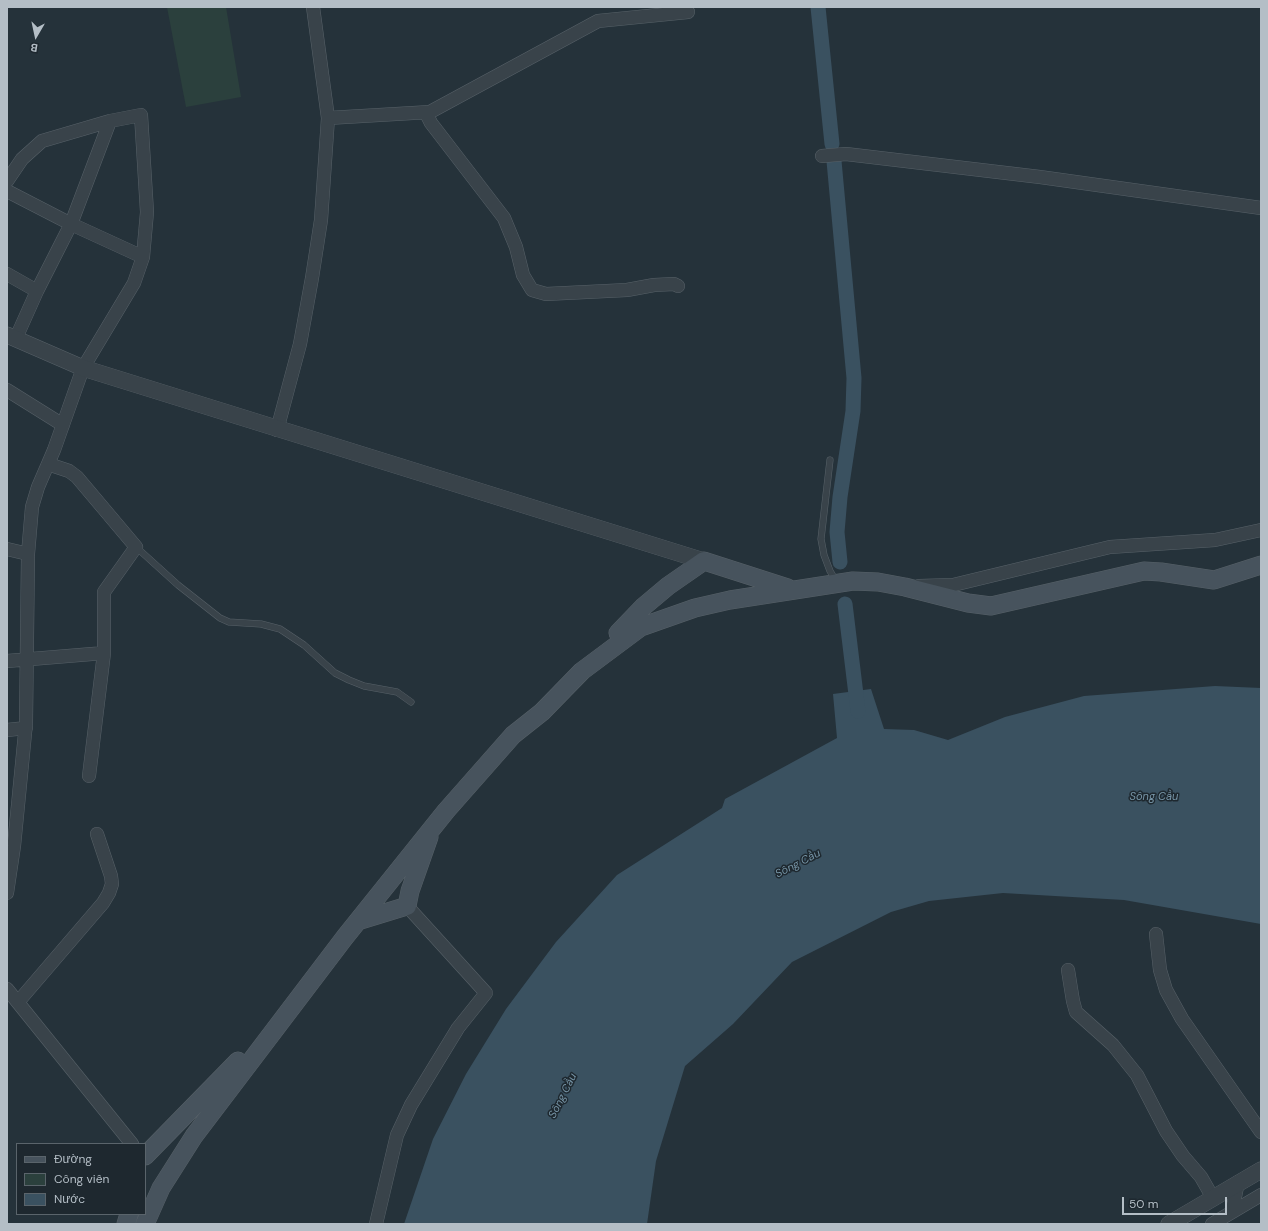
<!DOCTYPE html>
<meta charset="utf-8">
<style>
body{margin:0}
#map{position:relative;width:1268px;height:1231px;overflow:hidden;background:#25323a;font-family:"DM Sans",sans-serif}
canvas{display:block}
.frame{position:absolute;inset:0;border:8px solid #b4bec6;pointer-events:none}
.legend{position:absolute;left:16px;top:1143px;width:130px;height:72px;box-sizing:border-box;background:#1e282f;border:1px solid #5a646b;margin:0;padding:5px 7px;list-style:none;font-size:12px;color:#b4bec6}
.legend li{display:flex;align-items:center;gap:8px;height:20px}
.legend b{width:20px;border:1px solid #5a646b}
.north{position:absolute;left:16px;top:16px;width:40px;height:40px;-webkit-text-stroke:3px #1e282f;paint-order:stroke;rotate:189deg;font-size:11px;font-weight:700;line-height:16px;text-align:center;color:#b4bec6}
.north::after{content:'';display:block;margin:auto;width:14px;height:18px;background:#b4bec6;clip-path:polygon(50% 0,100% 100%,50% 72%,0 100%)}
.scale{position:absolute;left:1122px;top:1197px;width:105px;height:18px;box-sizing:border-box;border:2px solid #b4bec6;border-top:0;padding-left:5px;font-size:12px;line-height:14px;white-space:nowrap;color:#b4bec6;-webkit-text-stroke:3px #1e282f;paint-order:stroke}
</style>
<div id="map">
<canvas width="1268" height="1231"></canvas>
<div class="frame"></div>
<ul class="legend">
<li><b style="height:5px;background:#47535d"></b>Đường</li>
<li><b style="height:11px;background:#2b403d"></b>Công viên</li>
<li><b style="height:11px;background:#3a5160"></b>Nước</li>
</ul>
<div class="north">B</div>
<div class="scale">50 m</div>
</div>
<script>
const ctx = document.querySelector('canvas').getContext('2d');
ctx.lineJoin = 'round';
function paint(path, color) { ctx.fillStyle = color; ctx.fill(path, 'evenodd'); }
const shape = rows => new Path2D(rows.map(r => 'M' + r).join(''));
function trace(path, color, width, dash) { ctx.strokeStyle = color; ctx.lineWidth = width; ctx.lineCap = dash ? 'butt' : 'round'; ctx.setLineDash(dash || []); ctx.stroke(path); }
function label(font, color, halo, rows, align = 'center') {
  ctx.font = font + ' "DM Sans",sans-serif'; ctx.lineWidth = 3; ctx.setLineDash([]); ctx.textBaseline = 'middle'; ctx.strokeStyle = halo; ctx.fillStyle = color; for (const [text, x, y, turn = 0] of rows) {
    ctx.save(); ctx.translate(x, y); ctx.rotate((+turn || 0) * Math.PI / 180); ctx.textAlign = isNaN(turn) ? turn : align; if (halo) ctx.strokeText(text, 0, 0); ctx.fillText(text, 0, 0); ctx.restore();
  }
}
const green = shape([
 [167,7,226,7,241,97,186,107]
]);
const water = shape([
 [1215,686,1261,688,1261,924,1124,900,1003,893,929,901,891,912,792,962,733,1024,685,1066,656,1161,647,1224,404,1224,433,1139,466,1074,506,1009,556,942,617,875,722,808,725,799,837,738,833,694,871,689,884,729,914,730,948,740,1005,717,1084,696]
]);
const canal = shape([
 [818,7,832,144],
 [834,161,854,378,853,411,840,497,837,532,840,562],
 [845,604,858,711]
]);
const service = shape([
 [830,460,821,539,824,555,830,571,836,581],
 [136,547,178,585,220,618,229,622,261,624,280,629,304,645,335,673,349,680,364,686,397,692,411,702]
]);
const minor = shape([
 [313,7,328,118],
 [426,113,431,123,504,218,516,247,523,275,532,290,546,294,627,290,654,285,674,284,678,286],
 [822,156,846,154,1040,177,1261,208],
 [7,181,22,159,42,141,110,121,141,115,147,212,143,257,134,283,83,368,54,450,38,487,32,507,28,554,26,723,14,846,7,893],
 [7,191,71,224,143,257],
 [7,274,37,291],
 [16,338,37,291,71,224,110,121],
 [7,390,63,425],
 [277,430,300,344,312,278,321,220,328,118,430,112,598,21,688,12],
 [48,464,69,471,77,477,136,547,104,592,104,653,89,776],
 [7,549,28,554],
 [919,586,953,585,1110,547,1215,540,1261,530],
 [7,661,104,653],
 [7,730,26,728],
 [1156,934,1160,970,1166,990,1182,1019,1261,1132],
 [1068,970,1073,1001,1076,1012,1113,1045,1137,1075,1166,1131,1183,1156,1201,1177,1213,1198],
 [7,989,132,1144],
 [18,1002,103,903,109,893,112,884,111,876,97,834],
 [1232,1212,1238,1182],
 [376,1224,397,1135,411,1105,458,1028,486,993,407,906],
 [1212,1224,1261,1195]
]);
const tertiary = shape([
 [7,335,83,368,704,561],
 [1169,1224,1261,1170]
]);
const secondary = shape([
 [618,633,643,607,668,586,704,561,788,588],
 [358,921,407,906,410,891,429,837],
 [145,1156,238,1061],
 [126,1224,129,1214],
 [145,1224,161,1188,194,1136,345,937,446,811,513,735,542,712,582,671,641,627,695,608,730,600,853,581,878,582,905,587,968,603,991,606,1144,571,1161,572,1214,580,1261,565]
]);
const waterNames = [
 ["Sông Cầu",1154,797],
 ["Sông Cầu",798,864,-27],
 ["Sông Cầu",563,1096,-63]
];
paint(green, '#2b403d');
paint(water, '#3a5160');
trace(canal, '#3a5160', 15);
trace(service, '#576168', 7);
trace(minor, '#576168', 14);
trace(tertiary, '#576168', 17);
trace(secondary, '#576168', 19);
trace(service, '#39434a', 6);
trace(minor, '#39434a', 13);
trace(tertiary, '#39434a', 16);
trace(secondary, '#47535d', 18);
label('italic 11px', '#7795a7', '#1e282f', waterNames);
</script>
